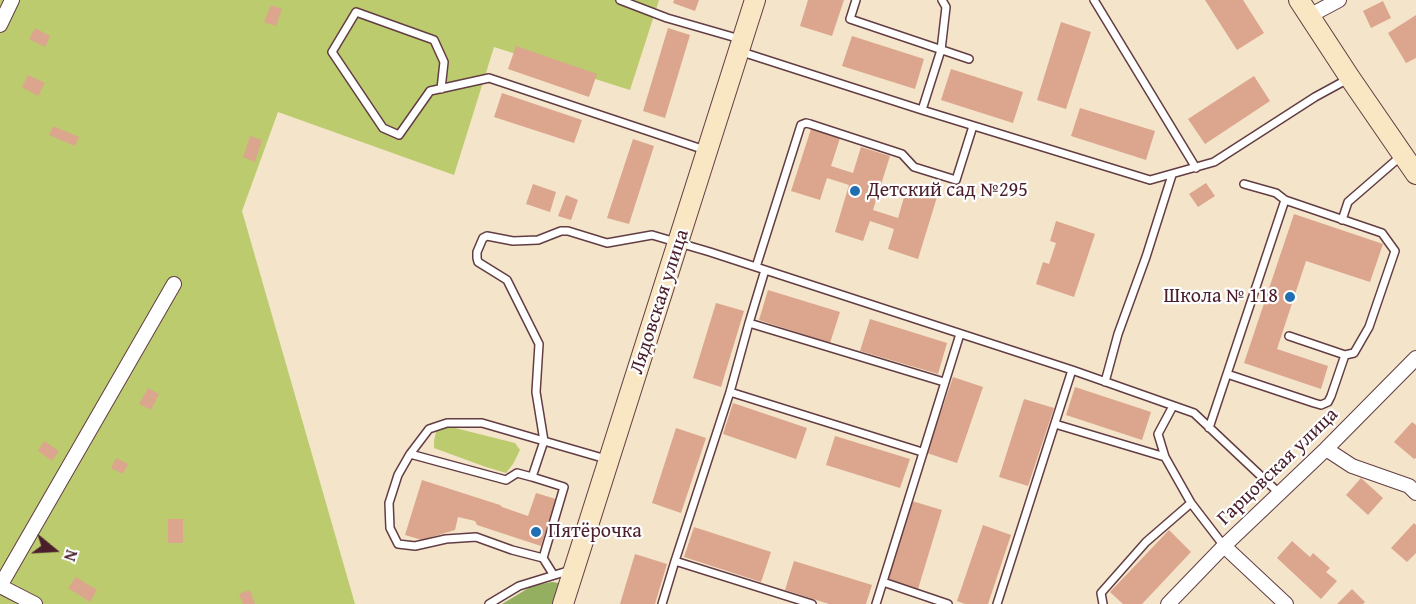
<!DOCTYPE html>
<meta charset="utf-8">
<style>
body{margin:0}
#map{position:relative;width:1416px;height:604px;overflow:hidden;background:#f3e4ca;font-family:"Gentium Book Plus",serif}
canvas{display:block}
.north{position:absolute;left:24px;top:520px;width:60px;height:60px;-webkit-text-stroke:4px #fff;paint-order:stroke;rotate:108deg;font-size:16px;font-weight:700;line-height:24px;text-align:center;color:#4a1f2b}
.north::after{content:'';display:block;margin:auto;width:21px;height:27px;background:#4a1f2b;clip-path:polygon(50% 0,100% 100%,50% 72%,0 100%)}
</style>
<div id="map">
<canvas width="1416" height="604"></canvas>
<div class="north">N</div>
</div>
<script>
const ctx = document.querySelector('canvas').getContext('2d');
ctx.lineJoin = 'round';
function paint(path, color) { ctx.fillStyle = color; ctx.fill(path, 'evenodd'); }
const shape = rows => new Path2D(rows.map(r => 'M' + r).join(''));
function trace(path, color, width, dash) { ctx.strokeStyle = color; ctx.lineWidth = width; ctx.lineCap = dash ? 'butt' : 'round'; ctx.setLineDash(dash || []); ctx.stroke(path); }
function label(font, color, halo, rows, align = 'center') {
  ctx.font = font + ' "Gentium Book Plus",serif'; ctx.lineWidth = 4.5; ctx.setLineDash([]); ctx.textBaseline = 'middle'; ctx.strokeStyle = halo; ctx.fillStyle = color; for (const [text, x, y, turn = 0] of rows) {
    ctx.save(); ctx.translate(x, y); ctx.rotate((+turn || 0) * Math.PI / 180); ctx.textAlign = isNaN(turn) ? turn : align; if (halo) ctx.strokeText(text, 0, 0); ctx.fillText(text, 0, 0); ctx.restore();
  }
}
const green = shape([
 [0,0,659,0,630,90,494,47,454,175,278,112,242,211,355,604,0,604],
 [447,426,515,443,520,450,513,464,506,473,486,467,434,448,434,441,437,428]
]);
const forest = shape([
 [552,582,559,583,553,604,502,604,532,586]
]);
const building = shape([
 [674,0,699,0,695,11,673,3],
 [808,0,844,0,832,36,800,26],
 [1205,0,1243,0,1264,33,1237,50],
 [1383,1,1391,18,1371,28,1363,11],
 [271,5,282,9,276,26,264,22],
 [1416,15,1416,58,1406,63,1388,33],
 [1061,22,1091,32,1066,109,1037,100],
 [35,28,50,36,45,47,29,39],
 [668,28,690,35,665,118,643,111],
 [852,36,924,59,915,89,842,66],
 [516,46,597,74,589,97,508,69],
 [951,69,1023,92,1013,123,941,100],
 [28,75,45,83,38,96,22,87],
 [1254,76,1270,101,1205,144,1188,119],
 [502,93,582,120,574,143,494,117],
 [1080,108,1155,131,1146,160,1071,136],
 [53,126,79,137,75,146,49,135],
 [811,129,840,138,831,166,853,173,861,147,890,156,873,210,898,218,907,187,937,197,918,259,888,249,894,229,870,221,863,241,835,232,849,185,827,178,820,200,791,191],
 [250,136,262,140,255,162,243,157],
 [633,139,654,146,629,224,607,218],
 [1206,183,1215,196,1198,207,1189,194],
 [533,184,556,192,550,212,526,204],
 [566,195,578,200,571,220,558,216],
 [1294,214,1383,244,1370,282,1306,261,1277,349,1328,366,1321,389,1244,363],
 [1056,221,1095,234,1074,297,1036,284,1043,262,1049,264,1056,243,1050,241],
 [768,290,840,312,830,343,759,320],
 [716,303,744,311,721,387,693,378],
 [870,319,947,343,938,374,860,351],
 [953,377,983,387,957,463,927,453],
 [1075,387,1151,412,1142,440,1066,415],
 [148,388,159,394,151,410,139,404],
 [1024,399,1054,408,1028,486,999,477],
 [733,403,807,428,796,459,723,434],
 [1412,422,1416,425,1416,458,1414,459,1394,442],
 [676,428,706,438,681,513,652,503],
 [835,436,910,459,900,488,826,465],
 [44,441,59,451,52,461,38,451],
 [116,458,128,464,123,474,111,468],
 [1361,478,1383,498,1368,515,1346,495],
 [422,480,500,505,502,507,528,516,536,493,556,499,541,546,477,525,475,521,458,517,455,530,422,540,405,535],
 [912,501,942,510,918,589,888,579],
 [168,519,183,519,183,543,168,543],
 [1414,523,1416,525,1416,553,1407,562,1391,548],
 [983,525,1011,535,988,604,965,604,957,601],
 [694,527,771,552,761,582,684,557],
 [1169,530,1191,552,1142,604,1123,604,1110,592],
 [1292,541,1310,557,1313,553,1330,568,1326,572,1337,581,1321,599,1277,558],
 [635,554,667,564,655,604,620,604],
 [794,561,872,585,866,604,829,604,785,590],
 [76,577,97,590,90,602,68,588],
 [1352,589,1365,602,1363,604,1337,604],
 [250,590,255,604,243,604,239,594]
]);
const lane = shape([
 [620,0,667,18,740,39],
 [856,0,850,19,969,59],
 [1094,0,1196,168],
 [742,52,922,110,1150,180,1214,162,1315,97,1348,79],
 [441,89,444,62,434,40,356,12,332,52,383,128,399,135,430,91,489,78,705,150],
 [922,110,941,50,946,7,942,0],
 [1244,184,1276,193,1285,200],
 [1342,220,1348,202,1401,156],
 [756,267,801,125,806,123,810,124,902,154,914,167,956,180,973,126],
 [765,270,749,323,944,382],
 [1289,336,1345,355],
 [1105,382,1118,334,1146,257,1172,175],
 [730,392,749,323],
 [1173,406,1158,434,1165,457,1191,503,1224,546],
 [1055,424,1165,457],
 [1209,428,1285,200,1382,233,1395,251,1369,327,1354,353,1345,355,1331,396,1328,402,1321,405,1314,403,1227,374],
 [410,454,506,480,517,473,532,477],
 [543,558,564,487,532,477,544,441,536,392,539,344,507,280,478,262,477,258,477,252,483,238,487,236,513,241,538,240,561,231,568,231,607,243,652,235,710,252,1072,370,1194,413,1280,494],
 [553,574,543,558,512,550,476,537,446,539,415,546,398,544,390,528,389,503,398,475,410,454,429,429,447,423,482,423,606,459],
 [883,582,948,604],
 [489,604,519,586,571,570],
 [662,604,675,561],
 [812,604,675,561,730,392,922,452],
 [876,604,960,334],
 [997,604,1072,370],
 [1103,604,1101,593,1146,542,1191,503]
]);
const street = shape([
 [1309,16,1339,0],
 [0,25,12,0],
 [1326,449,1352,466,1409,486,1416,493],
 [1224,546,1286,604],
 [35,604,0,586,174,284],
 [1168,604,1224,546,1326,449,1416,358]
]);
const secondary = shape([
 [1299,0,1350,78,1416,174],
 [563,604,755,0]
]);
const markers = [
 [855,191,6,"#1f6fb2"],
 [1290,297,6,"#1f6fb2"],
 [536,532,6,"#1f6fb2"]
];
const poiNames = [
 ["Детский сад №295",867,191],
 ["Школа № 118",1278,297,"right"],
 ["Пятёрочка",548,532]
];
const streetNames = [
 ["Лядовская улица",660,302,-72],
 ["Гарцовская улица",1278,467,-44]
];
paint(green, '#bbcb6d');
paint(forest, '#94af60');
paint(building, '#dba68d');
trace(lane, '#633d43', 10);
trace(street, '#633d43', 16);
trace(secondary, '#633d43', 22);
trace(lane, '#fff', 7);
trace(street, '#fff', 14);
trace(secondary, '#f9e7c3', 20);
for (const [x, y, r, color] of markers) { const dot = new Path2D(); dot.arc(x, y, r, 0, 2 * Math.PI); ctx.fillStyle = color; ctx.fill(dot); trace(dot, '#fff', 2); }
label('20px', '#4a1f2b', '#fff', poiNames, 'left');
label('20px', '#4a1f2b', '#fff', streetNames);
</script>
